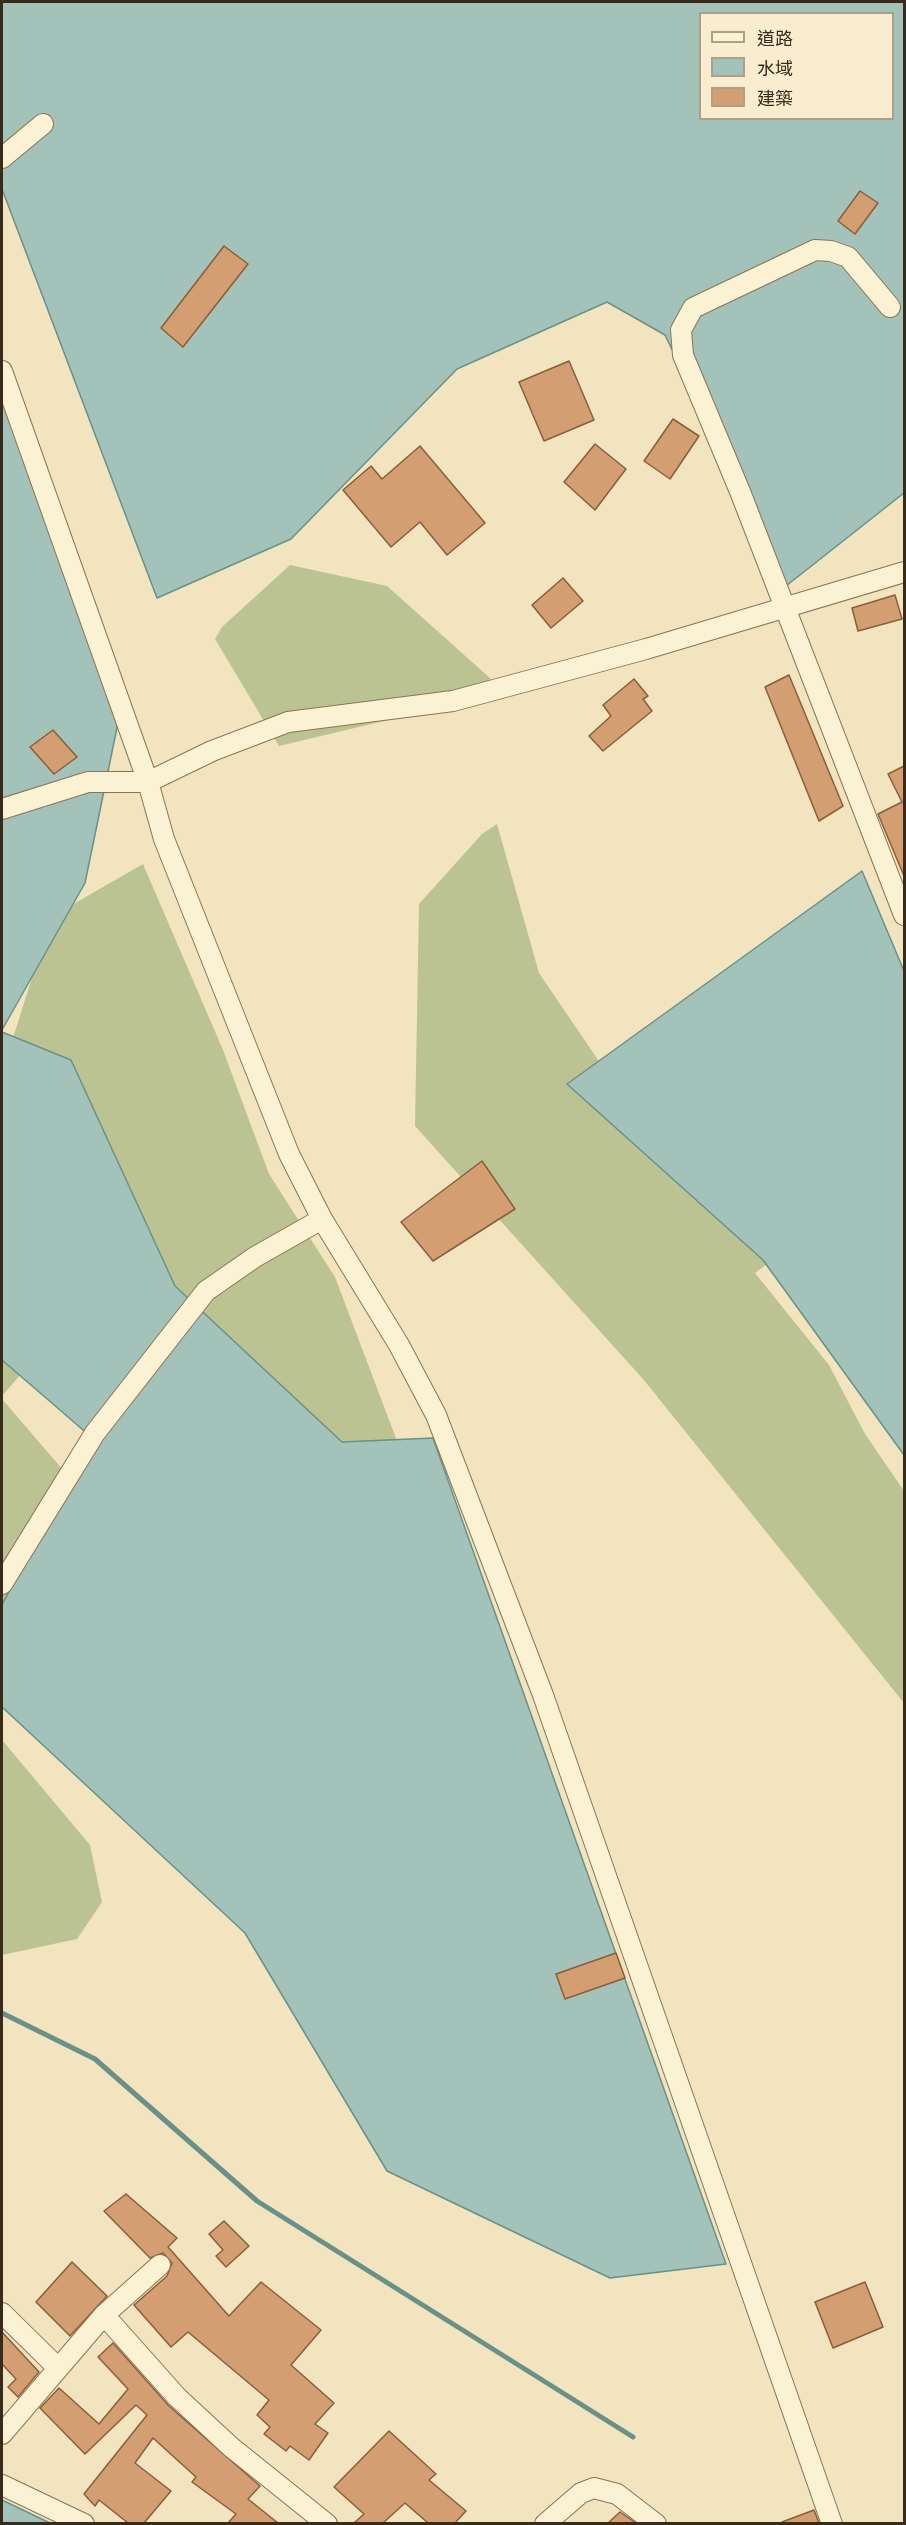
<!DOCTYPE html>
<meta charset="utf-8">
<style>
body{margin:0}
#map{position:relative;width:906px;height:2525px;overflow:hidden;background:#f1e4bf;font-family:"Libre Baskerville","Noto Sans TC",serif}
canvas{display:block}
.frame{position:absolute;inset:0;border:3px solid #392b1c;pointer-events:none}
.legend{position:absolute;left:699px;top:12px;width:195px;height:108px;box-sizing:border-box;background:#f8eecf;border:2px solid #aca087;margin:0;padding:8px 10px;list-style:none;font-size:18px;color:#392b1c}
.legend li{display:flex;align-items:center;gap:12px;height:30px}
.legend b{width:30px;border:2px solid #aca087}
</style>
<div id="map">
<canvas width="906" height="2525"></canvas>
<div class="frame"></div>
<ul class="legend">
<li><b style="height:8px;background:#fbf1d3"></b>道路</li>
<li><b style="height:16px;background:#a2c2ba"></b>水域</li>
<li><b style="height:16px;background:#d29e72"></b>建築</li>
</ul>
</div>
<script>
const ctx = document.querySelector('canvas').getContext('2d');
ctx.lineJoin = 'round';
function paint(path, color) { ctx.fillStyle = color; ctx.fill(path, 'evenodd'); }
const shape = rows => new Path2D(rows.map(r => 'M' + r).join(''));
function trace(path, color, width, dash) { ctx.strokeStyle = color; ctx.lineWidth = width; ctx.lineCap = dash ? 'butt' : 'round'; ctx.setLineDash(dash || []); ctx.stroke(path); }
const cemetery = shape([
 [290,565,387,586,491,679,464,702,279,746,215,639,222,627],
 [497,824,539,973,632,1110,799,1240,755,1273,829,1365,865,1434,904,1491,904,1703,643,1379,415,1126,419,904,482,834],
 [143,864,223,1050,269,1174,335,1277,411,1478,288,1436,97,1286,2,1396,2,1205,8,1054,51,917],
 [2,1399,81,1491,2,1636],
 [2,1740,90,1845,102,1902,77,1939,2,1955]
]);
const water = shape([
 [2,2,904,2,904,493,786,586,665,335,607,302,457,369,291,539,157,598,2,189,2,2],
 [700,14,892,14,892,118,700,118,700,14],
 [2,377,119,718,85,883,2,1030,2,377],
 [862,871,904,971,904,1455,763,1260,567,1084,862,871],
 [2,1032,71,1060,175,1286,342,1442,433,1438,726,2264,610,2278,387,2171,245,1933,2,1707,2,1605,90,1436,2,1360,2,1032],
 [2,2500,50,2523,2,2523,2,2500]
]);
const stream = shape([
 [2,2013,95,2059,257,2201,633,2437]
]);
const building = shape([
 [860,191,878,203,855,234,838,221,860,191],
 [224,246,248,264,183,347,161,328,224,246],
 [569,361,594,420,544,441,519,382,569,361],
 [673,419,699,436,670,479,644,461,673,419],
 [595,444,626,469,595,510,564,482,595,444],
 [420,446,485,523,447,555,420,522,391,547,343,490,371,466,382,479,420,446],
 [563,578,583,601,551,628,532,605,563,578],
 [895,595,902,619,858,631,852,608,895,595],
 [789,675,843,806,819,821,765,687,789,675],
 [634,679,648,696,643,699,652,711,603,751,589,736,611,716,603,705,634,679],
 [53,730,77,757,54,774,30,747,53,730],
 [904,766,904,876,878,814,902,802,888,774,904,766],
 [482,1161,515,1209,433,1261,401,1222,482,1161],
 [616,1953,625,1978,565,1999,556,1974,616,1953],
 [126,2194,177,2238,168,2247,229,2316,261,2282,321,2330,291,2365,334,2403,315,2424,328,2433,309,2460,290,2446,286,2451,264,2434,270,2427,257,2415,269,2400,188,2332,171,2347,134,2305,167,2276,172,2263,163,2253,150,2258,104,2211,126,2194],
 [224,2221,249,2246,226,2267,216,2256,223,2250,209,2234,224,2221],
 [72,2262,107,2296,70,2336,36,2302,72,2262],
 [865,2282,883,2327,833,2348,815,2302,865,2282],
 [2,2332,39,2372,18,2397,8,2387,16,2379,2,2364,2,2332],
 [113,2343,169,2406,260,2486,248,2499,278,2523,228,2523,236,2514,192,2482,196,2477,153,2438,135,2463,171,2491,144,2523,128,2523,99,2500,95,2506,84,2494,147,2415,136,2405,85,2454,40,2408,59,2388,99,2424,128,2389,98,2357,113,2343],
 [389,2431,436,2474,429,2480,466,2511,455,2523,428,2523,405,2503,383,2523,354,2523,364,2514,334,2487,389,2431],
 [814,2510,819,2523,783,2523,782,2522,814,2510],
 [620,2512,636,2523,608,2523,620,2512]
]);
const minor = shape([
 [2,158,43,124],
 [890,307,848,257,831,251,815,250,693,308,681,330,683,355,741,494,904,915],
 [2,371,148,782,164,839,289,1154,322,1219,399,1345,436,1415,543,1695,832,2524],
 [2,809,88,782,148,782,212,751,288,722,453,701,646,649,904,572],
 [2,1584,95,1433,206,1291,255,1257,322,1219],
 [2,2313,58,2368],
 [104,2315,177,2397,231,2447,327,2524],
 [2,2434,104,2315,160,2265],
 [2,2485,84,2524],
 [545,2524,581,2493,594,2488,617,2494,656,2524]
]);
paint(cemetery, '#bcc392');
paint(water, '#a2c2ba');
trace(water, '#699188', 1.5);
trace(stream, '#699188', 5);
paint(building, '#d29e72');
trace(building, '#8b5e3a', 1.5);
trace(minor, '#8b7456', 22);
trace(minor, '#fbf1d3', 20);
</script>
